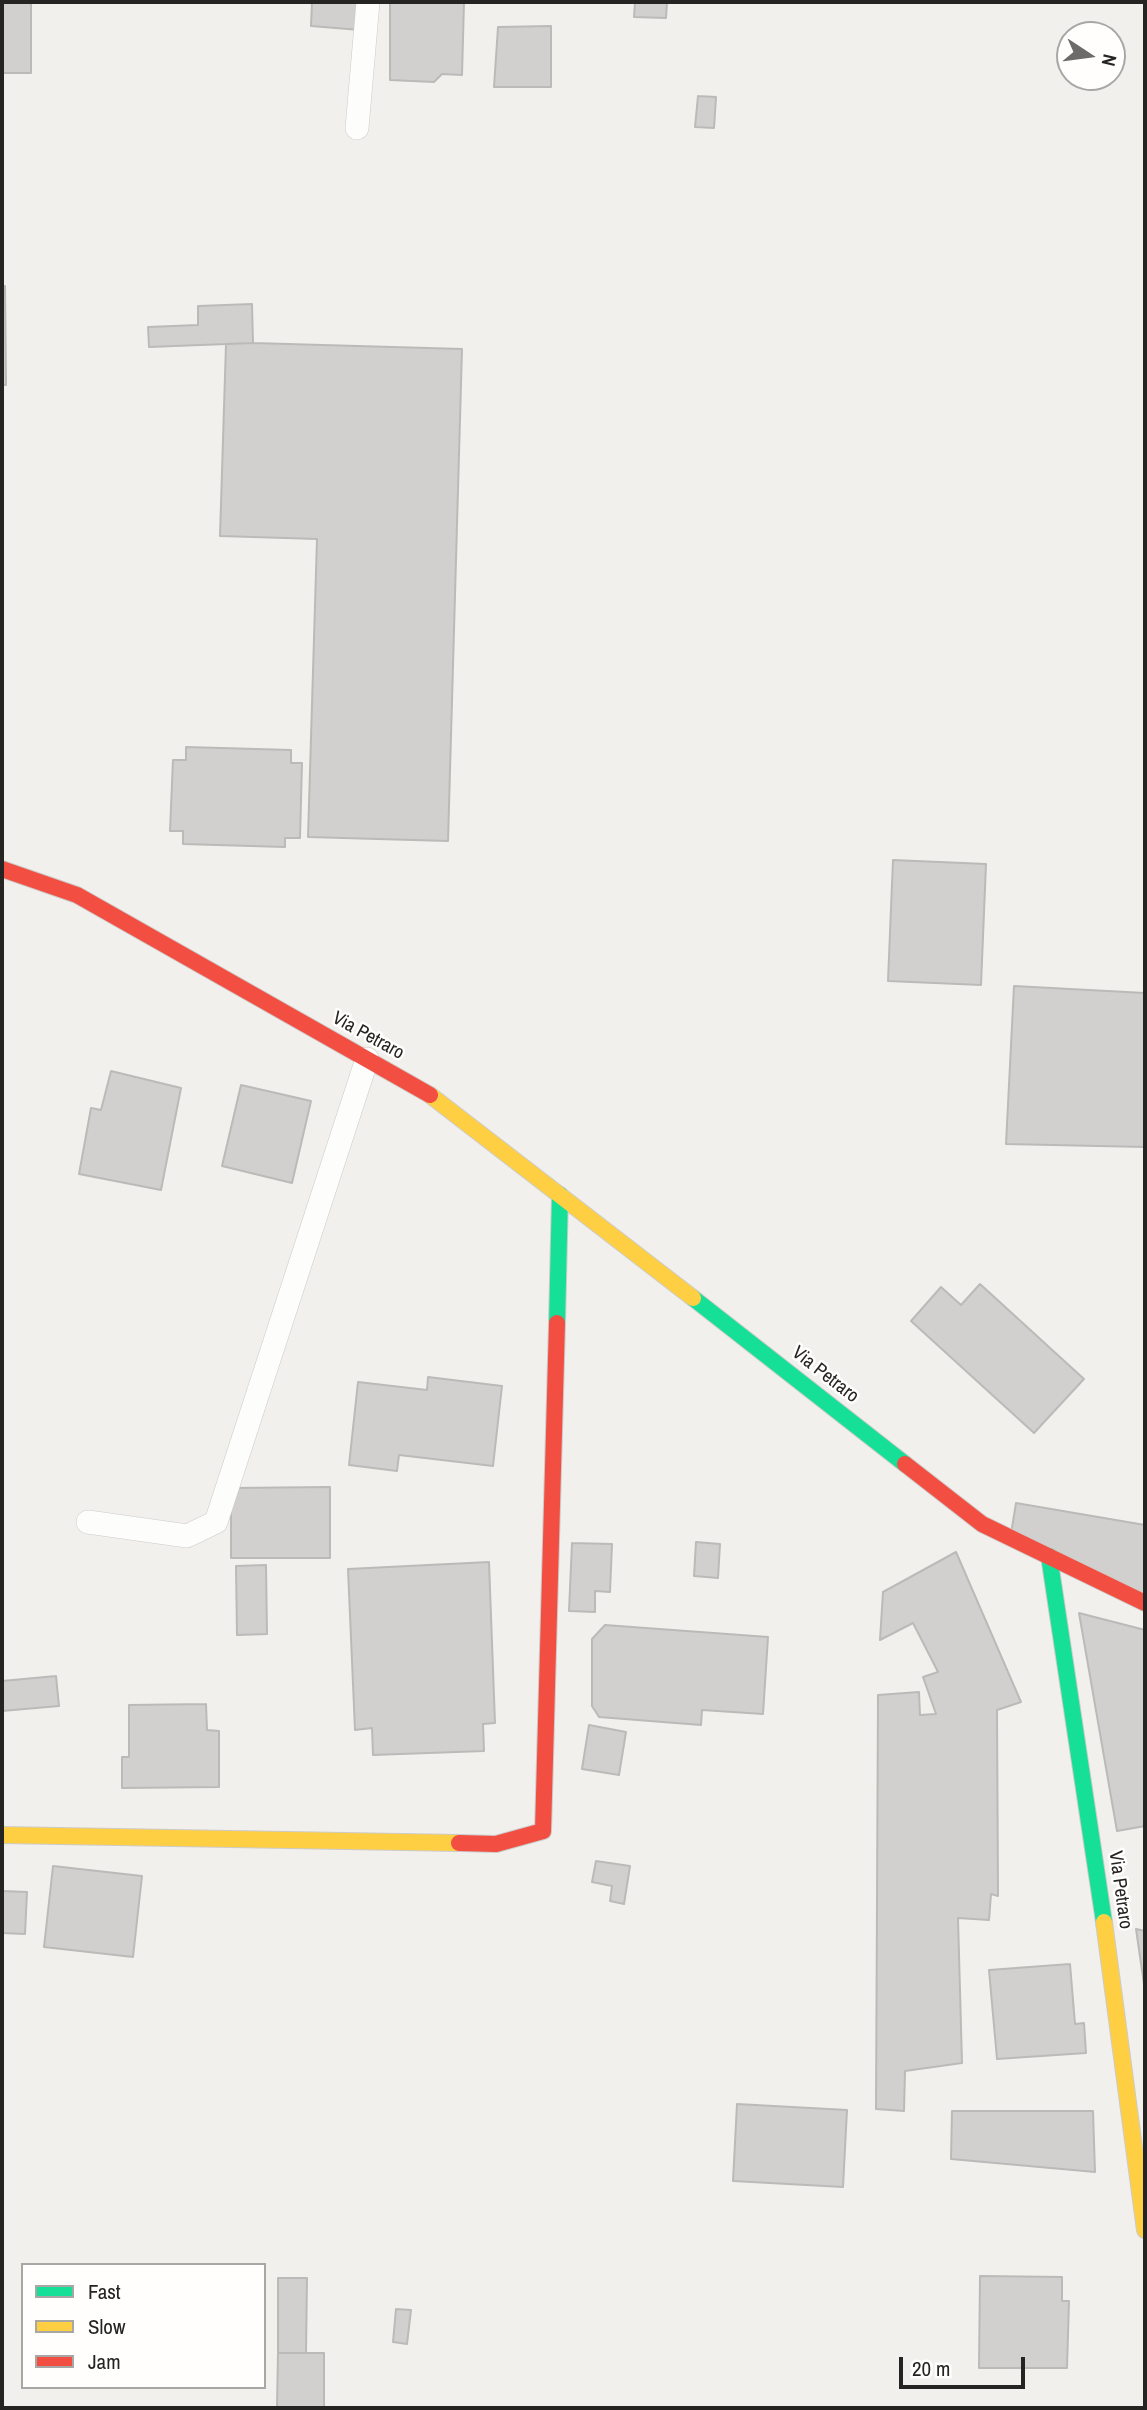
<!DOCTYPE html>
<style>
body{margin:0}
#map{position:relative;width:1147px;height:2410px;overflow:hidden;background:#f2f0ed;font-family:"Archivo Narrow",sans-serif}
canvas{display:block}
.frame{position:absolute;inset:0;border:4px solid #262422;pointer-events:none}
.legend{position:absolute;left:21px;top:2263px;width:245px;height:126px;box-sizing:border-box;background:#fffefd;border:2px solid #a8a7a5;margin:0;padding:9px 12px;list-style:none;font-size:21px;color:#262422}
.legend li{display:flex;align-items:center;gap:14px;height:35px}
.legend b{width:35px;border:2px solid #a8a7a5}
.north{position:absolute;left:1056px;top:21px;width:70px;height:70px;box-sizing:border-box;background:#fffefd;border:2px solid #a8a7a5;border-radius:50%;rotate:103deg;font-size:19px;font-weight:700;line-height:28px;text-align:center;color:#262422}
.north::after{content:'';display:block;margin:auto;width:24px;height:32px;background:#6d6b69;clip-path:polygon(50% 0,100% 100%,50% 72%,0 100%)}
.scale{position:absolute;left:899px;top:2357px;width:126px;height:32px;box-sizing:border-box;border:4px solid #262422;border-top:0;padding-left:9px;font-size:21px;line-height:24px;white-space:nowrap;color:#262422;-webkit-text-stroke:5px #fffefd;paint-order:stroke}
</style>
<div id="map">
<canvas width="1147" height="2410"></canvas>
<div class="frame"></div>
<ul class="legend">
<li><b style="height:9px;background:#16e098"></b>Fast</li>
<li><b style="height:9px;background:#ffcf43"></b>Slow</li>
<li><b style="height:9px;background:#f24e42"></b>Jam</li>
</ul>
<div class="north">N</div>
<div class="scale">20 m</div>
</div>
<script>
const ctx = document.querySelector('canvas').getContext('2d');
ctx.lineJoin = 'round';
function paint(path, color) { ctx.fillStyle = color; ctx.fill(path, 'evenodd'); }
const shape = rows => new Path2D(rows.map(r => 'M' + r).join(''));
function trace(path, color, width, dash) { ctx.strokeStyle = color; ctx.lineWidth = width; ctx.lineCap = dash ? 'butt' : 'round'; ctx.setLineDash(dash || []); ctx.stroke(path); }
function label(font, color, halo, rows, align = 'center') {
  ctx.font = font + ' "Archivo Narrow",sans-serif'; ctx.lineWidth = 5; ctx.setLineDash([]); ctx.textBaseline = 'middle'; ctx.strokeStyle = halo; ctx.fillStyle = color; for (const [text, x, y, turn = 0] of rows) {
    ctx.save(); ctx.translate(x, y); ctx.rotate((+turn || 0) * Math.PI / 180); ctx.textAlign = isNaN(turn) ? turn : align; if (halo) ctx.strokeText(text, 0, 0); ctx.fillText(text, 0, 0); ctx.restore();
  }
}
const building = shape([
 [2,2,31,2,31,73,2,73,2,2],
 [312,2,361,2,360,30,311,26,312,2],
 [390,2,464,2,462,75,442,74,434,82,390,80,390,2],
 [635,2,667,2,666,18,634,17,635,2],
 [551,26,551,87,494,87,498,27,551,26],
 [698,96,716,97,714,128,695,127,698,96],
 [2,286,5,286,6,385,2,385,2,286],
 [252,304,253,343,149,347,148,327,198,325,198,306,252,304],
 [253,343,462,349,448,841,308,837,317,539,220,536,226,344,253,343],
 [186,747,291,750,291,763,302,763,300,838,285,838,285,847,183,844,183,831,170,831,173,760,186,760,186,747],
 [893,860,986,864,981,985,888,981,893,860],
 [1014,986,1145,993,1145,1147,1006,1144,1014,986],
 [111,1071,181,1088,161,1190,79,1174,91,1108,101,1110,111,1071],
 [241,1085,311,1101,292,1183,222,1166,241,1085],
 [980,1284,1084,1379,1034,1433,911,1321,941,1287,961,1305,980,1284],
 [428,1377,502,1386,493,1466,399,1455,397,1471,349,1465,358,1382,427,1390,428,1377],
 [330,1487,330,1558,231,1558,231,1488,330,1487],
 [1016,1503,1145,1525,1145,1602,1010,1540,1016,1503],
 [696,1542,720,1544,718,1578,694,1576,696,1542],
 [572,1543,612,1544,610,1592,595,1591,595,1612,569,1611,572,1543],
 [956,1552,1021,1702,997,1710,998,1896,991,1894,989,1920,958,1918,962,2063,905,2071,904,2111,876,2109,878,1695,919,1692,920,1715,936,1714,923,1677,938,1672,913,1623,880,1640,883,1592,956,1552],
 [489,1562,495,1723,483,1724,484,1751,373,1755,372,1728,355,1730,348,1569,489,1562],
 [266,1565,267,1634,237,1635,236,1566,266,1565],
 [1079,1613,1145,1630,1145,1826,1117,1831,1079,1613],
 [605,1625,768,1637,763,1714,702,1710,701,1725,599,1717,592,1706,592,1639,605,1625],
 [56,1676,59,1706,2,1711,2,1681,56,1676],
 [206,1704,207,1730,219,1731,219,1787,122,1788,122,1757,129,1757,129,1705,206,1704],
 [589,1725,626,1732,619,1775,582,1769,589,1725],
 [596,1861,630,1866,624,1904,610,1901,612,1886,592,1882,596,1861],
 [53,1866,142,1876,133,1957,44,1947,53,1866],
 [2,1891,27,1892,25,1934,2,1933,2,1891],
 [1136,1929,1145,1931,1145,1991,1136,1929],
 [1070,1964,1075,2024,1084,2023,1086,2053,997,2059,989,1970,1070,1964],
 [737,2104,847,2110,843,2187,733,2181,737,2104],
 [952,2111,1093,2111,1095,2172,951,2159,952,2111],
 [980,2276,1062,2277,1062,2301,1069,2301,1067,2368,979,2368,980,2276],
 [278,2278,307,2278,306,2353,278,2353,278,2278],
 [396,2309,411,2310,407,2344,393,2342,396,2309],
 [278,2353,324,2353,324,2408,277,2408,278,2353]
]);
const lane = shape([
 [357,128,368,2],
 [88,1522,187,1536,216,1522,367,1059]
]);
const fast = shape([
 [693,1298,905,1464],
 [557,1323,560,1195],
 [1049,1556,1104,1922]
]);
const slow = shape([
 [430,1095,693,1298],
 [2,1835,459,1843],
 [1104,1922,1145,2230]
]);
const jam = shape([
 [2,869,77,895,430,1095],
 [905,1464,982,1524,1145,1603],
 [459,1843,496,1844,543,1831,557,1323]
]);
const streetNames = [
 ["Via Petraro",368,1036,29],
 ["Via Petraro",825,1375,38],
 ["Via Petraro",1120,1890,82]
];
paint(building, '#d2d0ce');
trace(building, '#bcbab8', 2);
trace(lane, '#cccbc9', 24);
trace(fast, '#cccbc9', 18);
trace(slow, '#cccbc9', 18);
trace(jam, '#cccbc9', 18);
trace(lane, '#fdfdfc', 23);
trace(fast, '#16e098', 16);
trace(slow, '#ffcf43', 16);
trace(jam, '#f24e42', 16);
label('19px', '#262422', '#fffefd', streetNames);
</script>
